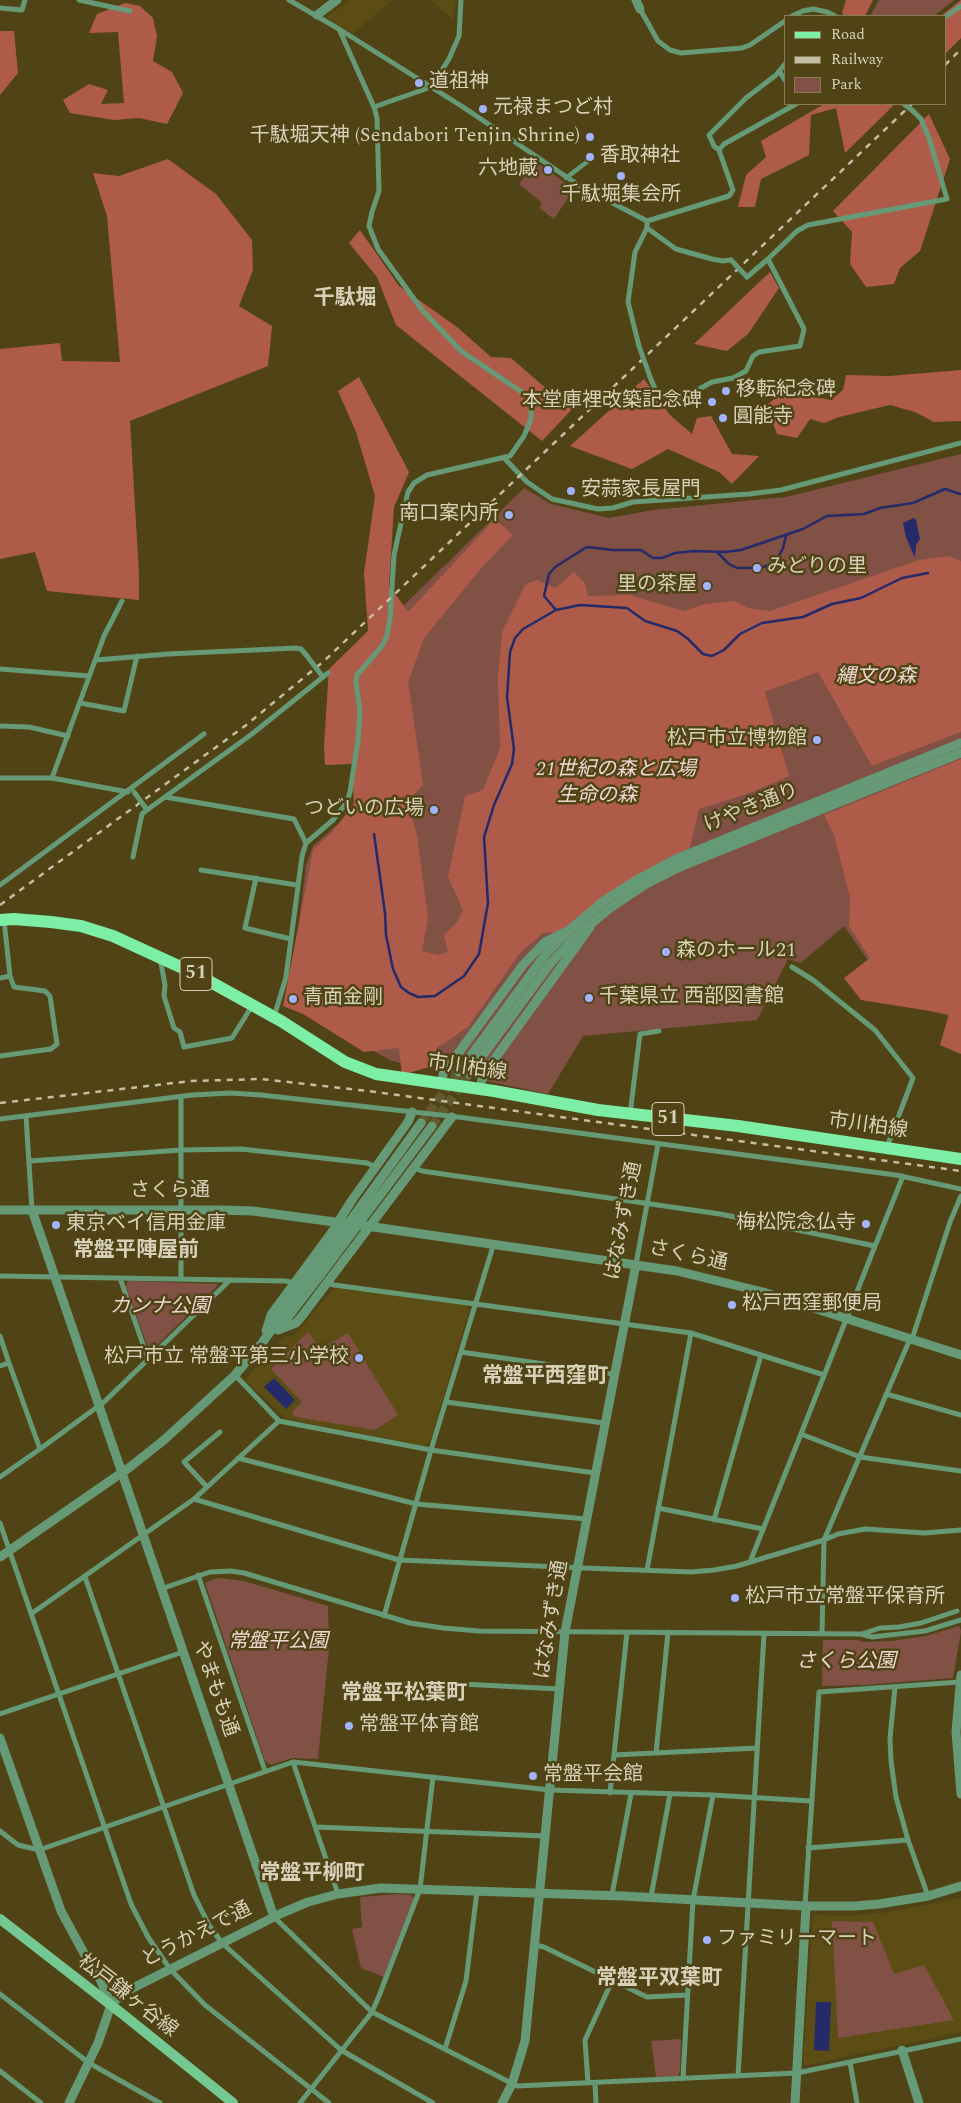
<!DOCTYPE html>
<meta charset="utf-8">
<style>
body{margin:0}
#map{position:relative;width:961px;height:2103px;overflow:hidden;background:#504416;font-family:Spectral,serif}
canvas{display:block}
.legend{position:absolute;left:784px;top:15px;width:162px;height:90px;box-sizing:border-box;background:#504416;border:1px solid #867c57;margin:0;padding:6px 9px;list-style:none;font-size:15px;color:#d8d1b9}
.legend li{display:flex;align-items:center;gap:10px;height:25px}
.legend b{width:25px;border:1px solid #867c57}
</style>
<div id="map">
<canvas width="961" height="2103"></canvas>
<ul class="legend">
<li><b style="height:6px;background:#7ceea6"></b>Road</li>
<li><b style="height:6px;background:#c6bea4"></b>Railway</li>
<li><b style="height:14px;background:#815146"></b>Park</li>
</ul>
</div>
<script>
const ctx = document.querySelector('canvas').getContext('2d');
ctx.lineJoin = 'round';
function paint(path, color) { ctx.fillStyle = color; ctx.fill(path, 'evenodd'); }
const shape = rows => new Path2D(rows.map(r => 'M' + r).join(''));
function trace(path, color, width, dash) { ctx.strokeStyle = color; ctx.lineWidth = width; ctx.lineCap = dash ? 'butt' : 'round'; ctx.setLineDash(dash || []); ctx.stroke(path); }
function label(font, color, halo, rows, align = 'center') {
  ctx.font = font + ' Spectral,"Noto Sans JP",serif'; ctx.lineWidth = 5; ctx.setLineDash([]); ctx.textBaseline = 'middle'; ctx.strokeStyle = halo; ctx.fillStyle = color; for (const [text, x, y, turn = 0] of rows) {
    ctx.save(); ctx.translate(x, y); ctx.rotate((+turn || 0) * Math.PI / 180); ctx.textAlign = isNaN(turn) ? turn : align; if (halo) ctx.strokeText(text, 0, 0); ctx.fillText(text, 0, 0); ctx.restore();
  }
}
const built = shape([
 [350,0,392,0,353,34,327,17],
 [430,0,456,0,453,19],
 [334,1288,465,1304,469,1310,430,1442,426,1446,287,1419,245,1380,285,1336,293,1337],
 [961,1898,961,2032,807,2065,803,2063,813,1915,849,1916,890,1912]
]);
const green = shape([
 [879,0,954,0,934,16,870,16],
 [536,162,574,189,554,219,539,208,542,203,519,184],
 [961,454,961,1019,898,1003,844,926,801,963,788,959,757,1020,583,1036,548,1094,392,1061,286,1003,292,977,306,866,313,846,339,823,353,804,356,796,398,611,524,488,551,504,609,518,653,510,786,497],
 [130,1281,217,1284,218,1285,151,1351,149,1351,126,1287,127,1282],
 [308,1332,320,1349,348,1333,398,1415,375,1430,295,1417,292,1412,302,1402,271,1369],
 [217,1578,244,1581,328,1606,329,1648,318,1759,292,1758,271,1765,265,1761,205,1583],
 [959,1626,961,1631,953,1678,865,1685,822,1686,823,1640,857,1640,864,1642,892,1641,926,1636],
 [397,1894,411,1895,414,1898,384,1977,361,1968,352,1929,362,1927,360,1897],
 [832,1921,873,1922,894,1974,924,1965,954,2020,838,2038],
 [680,2039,681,2041,680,2071,678,2076,656,2077,651,2041]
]);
const forest = shape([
 [846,0,873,0,865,16,844,16,842,13],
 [961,0,961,38,945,54,945,16,941,16],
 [125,3,140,6,153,18,157,36,153,61,172,72,183,93,167,124,139,118,114,120,70,113,63,100,89,84,108,90,101,104,124,103,118,32,89,33,97,14],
 [0,31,14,31,18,73,0,95],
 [824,104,895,104,845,153,836,108,811,115,809,155,761,179,755,207,738,207,746,175,766,157,761,141],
 [929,114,950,159,920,251,900,268,894,284,866,287,850,264,852,232,833,211],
 [168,159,216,194,252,240,253,270,239,306,272,326,268,366,130,421,139,574,139,600,47,591,35,552,0,559,0,349,60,343,62,361,120,362,107,216,93,173,119,176],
 [360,230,399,286,457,327,491,357,511,358,548,390,577,404,542,441,396,325,377,277,349,243],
 [770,272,779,288,748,334,727,351,694,344],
 [961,370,961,421,934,422,915,412,890,405,839,417,824,423,810,419,797,438,777,434,766,406,783,391,831,400,843,390,846,375,889,376],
 [359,377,409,472,394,507,389,585,408,612,495,519,513,535,483,566,424,638,408,682,423,784,408,802,417,835,428,917,422,951,438,955,448,952,444,935,457,922,463,910,448,877,465,796,483,790,500,748,498,679,502,632,525,585,537,580,556,588,574,572,585,583,588,596,630,595,684,611,705,604,735,601,748,608,770,611,919,560,948,556,961,561,961,732,872,766,818,672,765,692,789,776,750,793,699,809,690,848,666,859,573,931,543,933,519,954,468,1027,437,1048,429,1067,402,1075,399,1048,364,1052,303,1014,283,1006,313,850,330,834,354,806,352,764,325,765,324,745,329,669,368,631,364,573,375,496,356,432,338,391],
 [644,379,670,415,692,434,697,418,711,416,732,454,759,456,732,484,719,472,668,449,632,469,570,446],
 [961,759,961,1054,940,1045,949,1014,861,1000,844,978,870,958,849,926,850,897,834,835,824,815]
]);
const water = shape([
 [914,518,916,520,920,539,916,545,915,558,906,537,903,523],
 [274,1378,295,1400,286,1409,264,1387],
 [816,2002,831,2002,829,2051,814,2050]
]);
const stream = shape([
 [717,552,729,564,737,568,761,568,776,562,783,548,786,536],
 [556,610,544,596,549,574,555,567,587,547,613,550,641,550,653,558,662,558,675,553,694,551,725,552,741,550,803,529,827,516,864,514,880,508,913,503,945,489,960,494],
 [374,834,385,913,386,935,393,969,401,987,409,993,418,997,435,996,464,976,479,954,488,903,484,837,494,805,512,764,514,749,507,697,510,652,515,638,523,629,556,610,580,605,627,608,645,621,677,631,687,638,703,654,712,656,724,650,740,634,762,623,803,617,832,604,861,598,902,578,928,573]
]);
const tertiaryTunnel = shape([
 [421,1123,459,1072],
 [432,1126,469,1074]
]);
const pedestrian = shape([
 [566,178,592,158]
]);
const minor = shape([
 [79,0,130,11],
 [289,0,339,29,374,107],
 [0,8,22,10,25,0],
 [640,9,658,41,670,50,681,53,742,48,750,45,785,21],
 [792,16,803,11,813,9,827,12,835,16],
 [945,17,961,6],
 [339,29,463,107,580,186,647,221,729,196,733,190,719,150,724,144,796,104],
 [779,71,785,80],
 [719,150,714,146,709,135,746,98,776,75,785,64],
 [647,228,676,249,712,259,723,261,731,260],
 [768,259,797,231,808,225,947,199,929,138,921,119,913,111],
 [639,346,628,302,635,252,647,228,647,221],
 [650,377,656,391,663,396,672,400,681,399,712,382,733,378,746,371,753,356,759,352,800,346,804,329,768,259,747,277],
 [505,459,527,482,552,499,598,509,613,508,633,502,749,494,781,490,961,443],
 [96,660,168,654,296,648,301,649,307,656],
 [0,669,89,676],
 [80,703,124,711,137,656],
 [0,726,29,727,68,736],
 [0,778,52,778,128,792],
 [52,778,104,636,122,601],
 [165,797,294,819,306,843],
 [145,807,147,810,252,734,328,673],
 [133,857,142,814,147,810],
 [201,870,297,885],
 [256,878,245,928,291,939],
 [0,885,204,734],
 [162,959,161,963,165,985,164,996,174,1028,180,1032,184,1047,232,1038,252,1006],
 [792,967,813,980,875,1030,913,1078,887,1147],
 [0,978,10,976,4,920],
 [274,1017,286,977,302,856,306,843,333,820,347,802,350,792,358,740,360,712,356,682,357,675,382,646,387,636,390,619,394,555,408,492,414,483,427,475,510,456,524,436,531,419,531,403,526,395,461,351,422,310,378,249,369,226,372,212,379,191,377,118,374,107,431,87,449,59,459,36,461,0],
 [0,1056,51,1049,57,1044,50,996,45,991,14,987,10,976],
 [181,1097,181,1278],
 [630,1114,640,1034,659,1031],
 [26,1116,32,1210],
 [0,1119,192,1095,231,1093,261,1095,458,1117,896,1175,961,1189],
 [30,1161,181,1150,241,1149,367,1163,376,1167],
 [414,1168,422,1171,720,1214,875,1246,903,1176],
 [636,1264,658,1144],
 [0,1276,230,1280,104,1402,40,1449,9,1363,0,1366],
 [120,1278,148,1359],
 [230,1280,285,1281,295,1283],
 [327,1283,334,1285,691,1333,824,1375],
 [0,1336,9,1363],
 [912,1339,950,1222,961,1196],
 [461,1352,614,1374],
 [235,1375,279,1421,431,1450,595,1473],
 [886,1394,961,1415],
 [446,1402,604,1423],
 [801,1434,875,1246],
 [238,1458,416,1504,587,1519],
 [0,1477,40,1449],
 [207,1487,184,1462,220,1432],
 [194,1499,399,1560,584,1568,691,1572,714,1570,737,1566,824,1540,838,1534,865,1529,925,1533,961,1530],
 [658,1508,763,1529],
 [714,1520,761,1355],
 [0,1523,131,1904,148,1937,170,1969,205,2005,329,2103],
 [750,1562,801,1434,860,1457,961,1471],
 [647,1570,691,1333],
 [198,1575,265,1771],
 [85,1577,194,1895,209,1925,222,1943,341,2050,433,2103],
 [161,1589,210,1572,231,1571,244,1573,410,1623,443,1628,479,1631,861,1634,872,1637,925,1631,961,1620],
 [31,1614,194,1499,279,1421],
 [384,1616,431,1450,494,1243],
 [822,1634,824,1540,910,1339],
 [862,1634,880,1628,899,1627,921,1623,957,1611],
 [384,1685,461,1684,560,1689],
 [895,1687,890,1738,891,1761,896,1797,908,1840],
 [0,1714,183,1652],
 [656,1753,668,1632],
 [614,1755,757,1748],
 [293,1762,338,1894],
 [610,1793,627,1632],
 [316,1827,545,1836],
 [0,1831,18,1845,39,1850,293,1762,550,1790,713,1795,811,1801],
 [808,1848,908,1840,928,1896],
 [612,1895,631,1794],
 [651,1897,670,1794],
 [805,1906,819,1692,960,1682],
 [274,1917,372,2012,517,2086,797,2073,961,2039],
 [535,1945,544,1947,647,1997,687,1995],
 [0,1994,89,2063,160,2103],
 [445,2049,466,1981,477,1891],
 [850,2062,857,2103],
 [0,2071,41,2103],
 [738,2076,764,1634],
 [683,2078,693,1900,713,1795],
 [588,2083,585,2040,612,1981],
 [595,2083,596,2103],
 [300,2103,372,2012,379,1996,420,1889,433,1777]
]);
const tertiary = shape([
 [636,0,640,9],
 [317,15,337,0],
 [459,1072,545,955,568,931,605,900,640,878,676,859,961,743],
 [469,1074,550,964,573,939,610,908,646,884,680,867,961,753],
 [442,1084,443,1074,523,965,545,942,565,932],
 [480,1089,483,1075,590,927],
 [0,1210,221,1210,253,1211,342,1223],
 [32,1210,274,1917],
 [367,1226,677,1271,763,1292,961,1355],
 [278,1330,296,1323,302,1316,452,1117],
 [278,1330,319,1277,432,1126],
 [266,1331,271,1315,332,1232,352,1200,408,1122,412,1112],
 [0,1557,130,1467,164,1440,235,1375,262,1343,421,1123],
 [961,1675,956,1732,961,1794],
 [0,1738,61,1911,87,1959,100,1979,111,2005,98,2043,69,2103],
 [111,2005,123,1993,282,1913,308,1902,338,1894,381,1888,623,1896,805,1906,855,1906,879,1904,928,1896,961,1886],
 [902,2050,919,2103],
 [502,2103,512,2084,525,2041,565,1632,636,1264],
 [795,2103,806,1906]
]);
const secondary = shape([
 [0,1919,125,2016,233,2103]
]);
const primary = shape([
 [0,920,14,919,51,922,81,926,113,936,198,975,281,1021,345,1062,376,1074,494,1091,598,1110,738,1126,961,1159]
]);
const rail = shape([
 [945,65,961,49],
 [0,905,245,726,324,661,912,104],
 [0,1103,191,1081,261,1079,368,1091,961,1171]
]);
const minorBridge = shape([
 [904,104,913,111],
 [731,260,747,277],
 [639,346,650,377],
 [307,656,323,677],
 [134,792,145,807]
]);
const tertiaryBridge = shape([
 [342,1223,367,1226]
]);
const markers = [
 [419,83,5,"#a2b2fd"],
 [483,109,5,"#a2b2fd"],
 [590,137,5,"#a2b2fd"],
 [590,157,5,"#a2b2fd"],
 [548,170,5,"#a2b2fd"],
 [621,176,5,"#a2b2fd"],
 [726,391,5,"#a2b2fd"],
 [712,402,5,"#a2b2fd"],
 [723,418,5,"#a2b2fd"],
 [571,491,5,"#a2b2fd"],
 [509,515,5,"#a2b2fd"],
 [757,568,5,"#a2b2fd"],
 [707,586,5,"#a2b2fd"],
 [817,740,5,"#a2b2fd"],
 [434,810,5,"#a2b2fd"],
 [666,952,5,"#a2b2fd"],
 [589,998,5,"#a2b2fd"],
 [293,999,5,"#a2b2fd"],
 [866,1224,5,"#a2b2fd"],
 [56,1225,5,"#a2b2fd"],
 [732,1305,5,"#a2b2fd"],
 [359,1358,5,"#a2b2fd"],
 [735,1598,5,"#a2b2fd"],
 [349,1726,5,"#a2b2fd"],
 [533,1776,5,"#a2b2fd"],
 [707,1940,5,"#a2b2fd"]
];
const shields = [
 [196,974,32],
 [668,1119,32]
];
const shieldNames = [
 ["51",196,974],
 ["51",668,1119]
];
const poiNames = [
 ["道祖神",429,83],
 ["元禄まつど村",493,109],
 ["千駄堀天神 (Sendabori Tenjin Shrine)",580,137,"right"],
 ["香取神社",600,157],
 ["六地蔵",538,170,"right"],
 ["千駄堀集会所",621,196,"center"],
 ["移転紀念碑",736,391],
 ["本堂庫裡改築記念碑",702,402,"right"],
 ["圓能寺",733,418],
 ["安蒜家長屋門",581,491],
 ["南口案内所",499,515,"right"],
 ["みどりの里",767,568],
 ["里の茶屋",697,586,"right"],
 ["松戸市立博物館",807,740,"right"],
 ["つどいの広場",424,810,"right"],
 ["森のホール21",676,952],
 ["千葉県立 西部図書館",599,998],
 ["青面金剛",303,999],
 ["梅松院念仏寺",856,1224,"right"],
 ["東京ベイ信用金庫",66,1225],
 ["松戸西窪郵便局",742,1305],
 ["松戸市立 常盤平第三小学校",349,1358,"right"],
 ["松戸市立常盤平保育所",745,1598],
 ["常盤平体育館",359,1726],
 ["常盤平会館",543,1776],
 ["ファミリーマート",717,1940]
];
const parkNames = [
 ["縄文の森",876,678],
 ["21世紀の森と広場",616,771],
 ["生命の森",597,797],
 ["カンナ公園",160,1308],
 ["常盤平公園",278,1643],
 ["さくら公園",846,1663]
];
const streetNames = [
 ["けやき通り",752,809,-22],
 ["市川柏線",467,1069,8],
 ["市川柏線",868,1127,8],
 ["さくら通",170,1192],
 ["はなみずき通",625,1221,-79],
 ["さくら通",688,1257,12],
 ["はなみずき通",553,1620,-81],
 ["やまもも通",214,1689,71],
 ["とうかえで通",197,1936,-27],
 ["松戸鎌ヶ谷線",127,1997,38]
];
const neighbourhoodNames = [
 ["千駄堀",345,300],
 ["常盤平陣屋前",136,1252],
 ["常盤平西窪町",545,1378],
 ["常盤平松葉町",404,1695],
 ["常盤平柳町",312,1875],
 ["常盤平双葉町",659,1980]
];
paint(built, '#5c4d15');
paint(green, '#815146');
paint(forest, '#ae5c49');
paint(water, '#242a6a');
trace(stream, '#242a6a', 2.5);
trace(tertiaryTunnel, '#64592e', 9, [9, 4.5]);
trace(pedestrian, '#669a77', 4.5);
trace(minor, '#669a77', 5);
trace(tertiary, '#669a77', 9);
trace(secondary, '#74c992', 10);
trace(primary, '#7ceea6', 12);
trace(rail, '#c6bea4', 2.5, [6, 6]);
trace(minorBridge, '#669a77', 5);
trace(tertiaryBridge, '#669a77', 9);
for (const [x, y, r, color] of markers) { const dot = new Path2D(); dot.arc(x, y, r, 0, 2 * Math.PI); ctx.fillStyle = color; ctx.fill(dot); trace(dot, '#504416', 2); }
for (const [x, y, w] of shields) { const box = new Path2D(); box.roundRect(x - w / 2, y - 16.5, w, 33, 4); ctx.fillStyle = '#504416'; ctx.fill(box); trace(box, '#d8d1b9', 1); }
label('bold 19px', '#d8d1b9', null, shieldNames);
label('20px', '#d8d1b9', '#504416', poiNames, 'left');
label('italic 20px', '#efd7d1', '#504416', parkNames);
label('20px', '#d8d1b9', '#504416', streetNames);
label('bold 21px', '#d8d1b9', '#504416', neighbourhoodNames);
</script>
